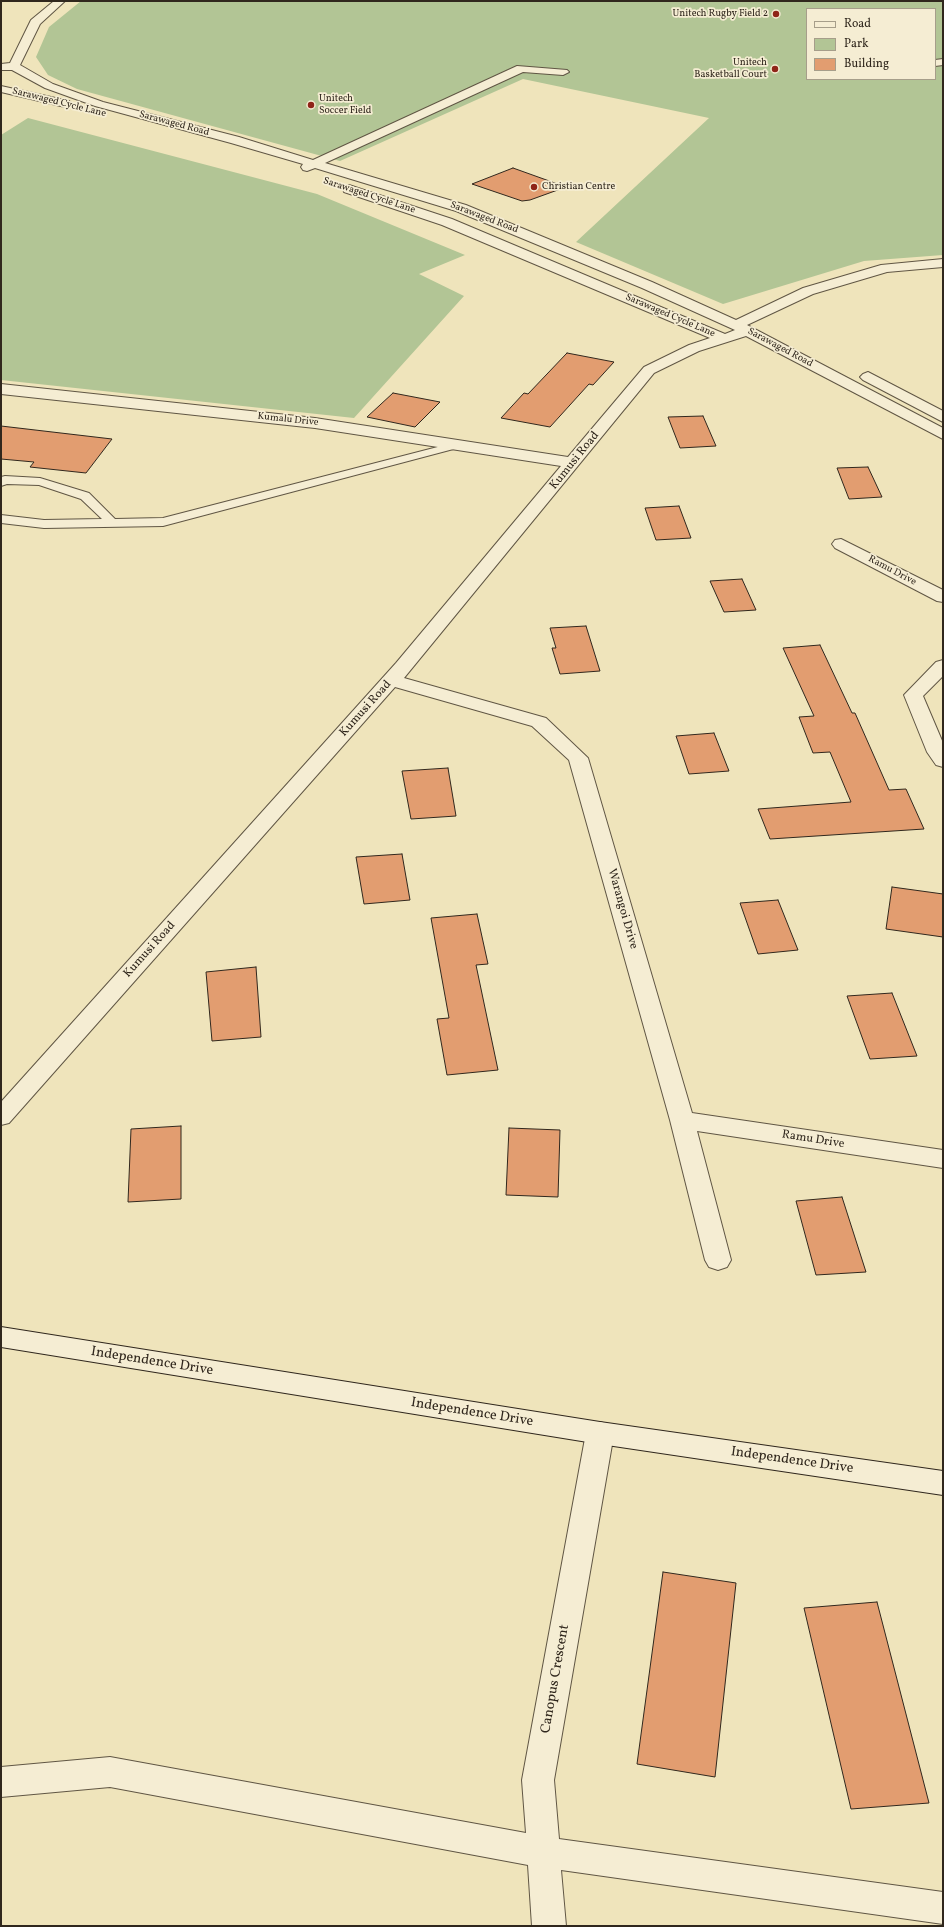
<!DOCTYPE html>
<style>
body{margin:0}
#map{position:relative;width:944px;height:1927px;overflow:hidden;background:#efe4bb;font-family:Vollkorn,serif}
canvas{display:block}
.frame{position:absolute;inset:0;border:2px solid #30271d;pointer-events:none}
.legend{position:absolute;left:806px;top:8px;width:130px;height:72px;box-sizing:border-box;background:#f5edd3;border:1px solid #a69e8a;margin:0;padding:5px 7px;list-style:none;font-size:12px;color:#30271d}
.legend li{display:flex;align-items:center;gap:8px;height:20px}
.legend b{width:20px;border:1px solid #a69e8a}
</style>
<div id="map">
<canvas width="944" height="1927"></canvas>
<div class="frame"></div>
<ul class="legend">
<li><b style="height:5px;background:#f5edd3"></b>Road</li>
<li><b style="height:11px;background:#b2c595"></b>Park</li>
<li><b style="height:11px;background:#e29d70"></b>Building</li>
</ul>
</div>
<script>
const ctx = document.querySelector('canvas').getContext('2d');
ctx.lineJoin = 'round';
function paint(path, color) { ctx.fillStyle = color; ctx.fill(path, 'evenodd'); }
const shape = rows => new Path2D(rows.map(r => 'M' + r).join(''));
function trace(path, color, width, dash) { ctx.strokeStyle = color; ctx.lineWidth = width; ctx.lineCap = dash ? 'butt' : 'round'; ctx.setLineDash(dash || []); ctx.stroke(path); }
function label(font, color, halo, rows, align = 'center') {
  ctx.font = font + ' Vollkorn,serif'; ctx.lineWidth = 3.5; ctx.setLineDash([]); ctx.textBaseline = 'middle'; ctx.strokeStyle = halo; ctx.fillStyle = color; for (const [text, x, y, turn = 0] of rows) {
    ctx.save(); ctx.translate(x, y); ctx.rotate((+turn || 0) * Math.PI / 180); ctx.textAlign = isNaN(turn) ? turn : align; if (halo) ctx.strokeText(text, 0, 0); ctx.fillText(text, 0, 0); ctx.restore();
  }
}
const green = shape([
 [81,1,943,1,943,255,864,261,723,304,576,242,709,118,523,79,340,161,77,89,48,75,36,57,49,27],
 [807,9,935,9,935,79,807,79],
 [28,118,317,194,465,255,419,274,464,296,354,418,1,380,1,135]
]);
const building = shape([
 [513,168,566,187,530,200,522,201,472,184,513,168],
 [567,353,614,362,593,385,589,384,550,427,501,418,524,393,528,394,567,353],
 [393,393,440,402,415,427,367,417,393,393],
 [703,416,716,446,680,448,668,417,703,416],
 [1,426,112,439,86,473,30,467,34,462,1,459,1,426],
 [868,467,882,497,849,499,837,468,868,467],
 [679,506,691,538,656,540,645,508,679,506],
 [742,579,756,610,724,612,710,581,742,579],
 [586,626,600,671,560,674,552,648,556,648,550,628,586,626],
 [820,645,852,713,855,713,889,790,906,789,924,829,770,839,758,809,851,802,830,752,813,753,799,717,814,716,783,648,820,645],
 [714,733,729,771,689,774,676,736,714,733],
 [448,768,456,816,411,819,402,771,448,768],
 [402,854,410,900,364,904,356,857,402,854],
 [892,887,943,894,943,937,886,929,892,887],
 [778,900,798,950,758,954,740,903,778,900],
 [477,914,488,964,476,965,498,1070,447,1075,437,1019,449,1018,431,918,477,914],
 [256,967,261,1037,212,1041,206,972,256,967],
 [892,993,917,1056,870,1059,847,996,892,993],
 [181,1126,181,1199,128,1202,131,1129,181,1126],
 [509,1128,560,1130,558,1197,506,1195,509,1128],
 [842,1197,866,1272,816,1275,796,1201,842,1197],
 [663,1572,736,1583,715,1777,637,1764,663,1572],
 [877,1602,929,1803,851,1809,804,1608,877,1602]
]);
const lane = shape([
 [457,442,461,443,463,445,461,447,163,526,44,528,1,523,1,515,44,520,102,519,81,499,39,485,7,484,1,486,1,477,5,476,40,478,89,493,115,519,163,518,457,442]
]);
const street = shape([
 [54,1,65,1,40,24,20,65,53,84,103,102,239,137,313,160,517,66,567,70,569,72,563,75,523,72,325,163,466,205,652,282,736,320,803,288,881,265,943,259,943,267,887,272,813,294,747,325,943,428,943,439,746,336,699,351,654,373,404,678,546,718,588,758,692,1113,943,1150,943,1168,697,1131,731,1260,727,1267,718,1270,709,1267,705,1260,670,1120,569,760,532,726,395,687,9,1123,1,1125,1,1102,396,663,561,466,315,428,1,394,1,384,315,418,568,457,644,367,689,345,710,338,442,225,344,192,343,189,344,186,349,185,452,219,725,334,735,330,642,288,456,211,315,168,307,171,303,170,301,167,303,164,231,143,95,106,45,88,12,70,1,70,1,64,10,63,31,20,54,1],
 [943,59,943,65,935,66,935,60,943,59],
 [1,86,69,101,71,103,65,107,1,92,1,86],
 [868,372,943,411,943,422,863,380,860,377,863,374,868,372],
 [841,539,943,590,943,602,937,601,835,548,832,544,835,540,841,539],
 [943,660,943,676,923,696,943,743,943,767,936,765,927,752,904,695,936,662,943,660],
 [600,1422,610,1425,614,1433,554,1780,559,1839,943,1892,943,1924,561,1870,566,1926,532,1926,528,1865,110,1787,1,1797,1,1767,110,1757,526,1833,522,1780,586,1433,590,1425,600,1422]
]);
const secondary = shape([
 [1,1327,600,1422,943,1471,943,1495,600,1444,1,1347,1,1327]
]);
const markers = [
 [776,14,4,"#8f2418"],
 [775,69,4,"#8f2418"],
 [311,105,4,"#8f2418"],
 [534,187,4,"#8f2418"]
];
const farPoinames = [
 ["Unitech Rugby Field 2",768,14],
 ["Unitech",767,63],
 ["Basketball Court",767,75],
 ["Unitech",319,99,"left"],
 ["Soccer Field",319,111,"left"],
 ["Christian Centre",542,187,"left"]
];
const farStreetnames = [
 ["Sarawaged Cycle Lane",59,103,14],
 ["Sarawaged Road",174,124,15],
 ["Sarawaged Cycle Lane",369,196,18],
 ["Sarawaged Road",484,218,21],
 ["Sarawaged Cycle Lane",670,316,23],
 ["Sarawaged Road",780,348,28],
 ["Kumalu Drive",288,420,6],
 ["Ramu Drive",892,571,28]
];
const streetNames = [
 ["Kumusi Road",575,461,-51],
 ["Kumusi Road",366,709,-48],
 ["Warangoi Drive",622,909,74],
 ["Kumusi Road",150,950,-48],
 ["Ramu Drive",813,1140,9]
];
const nearStreetnames = [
 ["Independence Drive",152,1362,9],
 ["Independence Drive",472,1413,9],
 ["Independence Drive",792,1461,8],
 ["Canopus Crescent",556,1679,-80]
];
paint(green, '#b2c595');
paint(building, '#e29d70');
trace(building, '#30271d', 1);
trace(lane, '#605644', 2);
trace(street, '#605644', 2);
trace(secondary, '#30271d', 2);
paint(lane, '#f5edd3');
paint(street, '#f5edd3');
paint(secondary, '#f5edd3');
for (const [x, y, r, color] of markers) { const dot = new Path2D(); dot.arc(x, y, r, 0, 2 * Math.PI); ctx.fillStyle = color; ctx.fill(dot); trace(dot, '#f5edd3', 1.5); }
label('10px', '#30271d', '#f5edd3', farPoinames, 'right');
label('10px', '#30271d', '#f5edd3', farStreetnames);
label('12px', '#30271d', '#f5edd3', streetNames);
label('14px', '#30271d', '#f5edd3', nearStreetnames);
</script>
